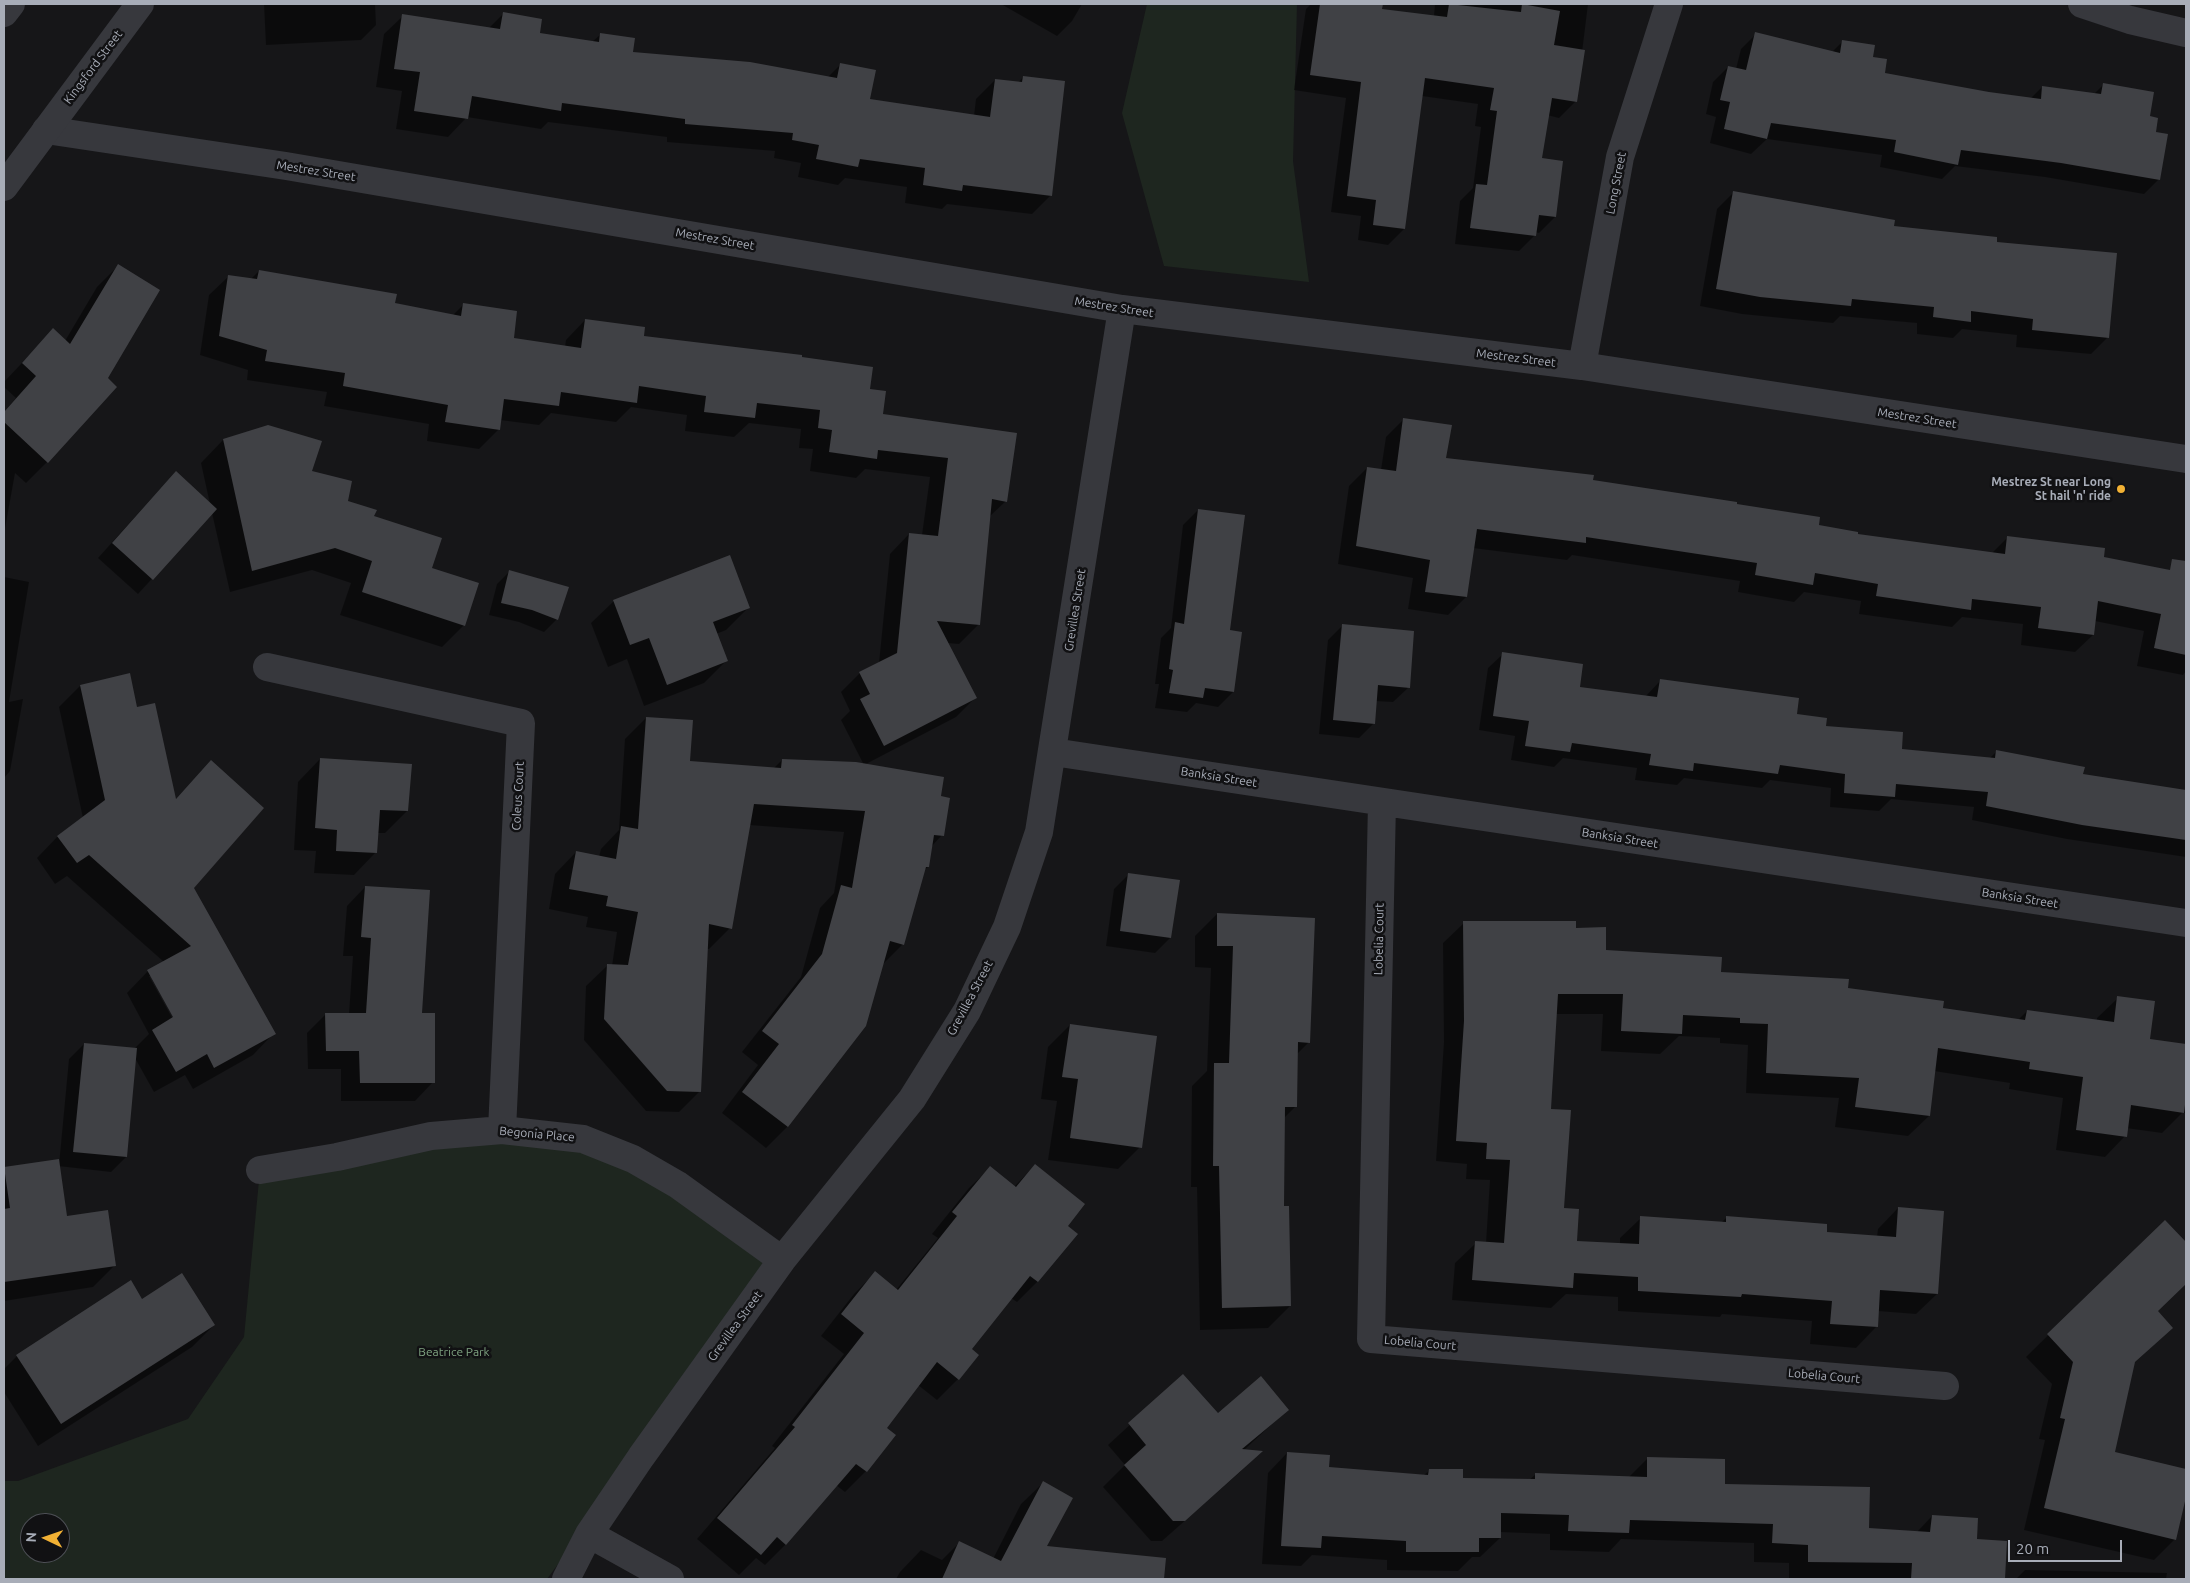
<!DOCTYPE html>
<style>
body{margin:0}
#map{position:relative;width:2190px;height:1583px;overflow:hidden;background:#161618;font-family:Ubuntu,sans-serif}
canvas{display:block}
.frame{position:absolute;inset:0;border:5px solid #a8adb8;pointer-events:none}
.north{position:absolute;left:20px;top:1513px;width:50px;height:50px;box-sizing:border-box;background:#111113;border:1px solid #4d4f55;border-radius:50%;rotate:273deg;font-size:14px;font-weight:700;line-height:20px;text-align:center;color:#a8adb8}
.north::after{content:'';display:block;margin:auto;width:18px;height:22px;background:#f2b134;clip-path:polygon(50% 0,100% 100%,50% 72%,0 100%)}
.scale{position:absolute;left:2008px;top:1540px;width:114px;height:22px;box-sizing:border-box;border:2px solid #a8adb8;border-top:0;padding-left:6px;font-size:15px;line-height:18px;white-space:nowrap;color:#a8adb8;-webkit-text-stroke:4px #111113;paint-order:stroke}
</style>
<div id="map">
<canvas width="2190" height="1583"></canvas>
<div class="frame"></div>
<div class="north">N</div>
<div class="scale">20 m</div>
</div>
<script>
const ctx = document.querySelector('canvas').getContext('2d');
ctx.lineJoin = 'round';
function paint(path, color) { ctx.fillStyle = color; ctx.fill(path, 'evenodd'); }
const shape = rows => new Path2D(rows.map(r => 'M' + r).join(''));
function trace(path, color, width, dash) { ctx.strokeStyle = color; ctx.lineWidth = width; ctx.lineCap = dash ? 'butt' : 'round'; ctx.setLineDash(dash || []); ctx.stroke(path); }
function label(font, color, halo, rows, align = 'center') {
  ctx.font = font + ' Ubuntu,sans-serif'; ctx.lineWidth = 5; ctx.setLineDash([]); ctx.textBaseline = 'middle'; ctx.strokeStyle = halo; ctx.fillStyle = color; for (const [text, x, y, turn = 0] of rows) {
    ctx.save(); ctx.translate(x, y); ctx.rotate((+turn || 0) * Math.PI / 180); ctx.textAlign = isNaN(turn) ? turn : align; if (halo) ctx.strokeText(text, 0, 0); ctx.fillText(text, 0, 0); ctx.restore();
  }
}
const green = shape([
 [1147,4,1297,4,1293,161,1309,282,1164,266,1122,113],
 [502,1130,633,1159,792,1249,547,1579,4,1579,4,1481,18,1481,188,1419,244,1337,260,1170],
 [30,1523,60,1523,60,1553,30,1553]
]);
const shadow = shape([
 [264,4,375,4,376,25,361,40,266,45],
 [1001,4,1082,4,1072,21,1057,36],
 [1311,4,1382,4,1380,10,1434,16,1435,4,1588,4,1576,101,1559,118,1547,115,1540,159,1555,217,1539,233,1535,232,1535,235,1519,251,1455,244,1460,201,1473,188,1481,127,1475,126,1478,104,1422,96,1404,229,1388,245,1358,240,1361,216,1331,212,1346,98,1294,90,1306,9],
 [503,14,539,34,592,42,600,35,632,53,828,77,840,65,869,100,974,116,976,99,995,80,1018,83,1023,77,1051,195,1032,214,947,204,942,209,905,203,907,187,845,178,838,185,798,177,801,163,774,158,775,151,667,142,667,137,548,122,541,129,467,117,448,137,396,129,402,91,376,87,384,34,403,16,488,29],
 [1756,34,1832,52,1842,42,1872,58,1884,74,1989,94,2030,99,2042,87,2094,94,2103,85,2148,117,2154,133,2159,179,2144,194,2045,177,1955,166,1942,179,1880,167,1882,155,1767,139,1751,154,1710,143,1716,117,1706,114,1713,82,1728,67,1736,69,1741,49],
 [1734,192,1893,227,1995,243,2108,337,2091,354,2016,347,2017,335,1962,329,1953,338,1917,334,1917,323,1840,316,1833,323,1742,314,1700,306,1717,209],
 [118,266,47,462,26,483,15,473,4,534,4,412,16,398,4,387,4,382,53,330,65,341,97,287],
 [259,271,394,304,453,315,463,305,512,339,565,347,566,340,585,320,643,337,800,358,869,390,882,415,1015,434,1006,501,989,517,979,624,959,644,947,643,975,698,956,717,864,765,841,720,850,711,841,692,860,673,879,663,890,554,909,534,922,535,930,477,865,469,856,478,810,471,813,449,799,448,801,429,749,423,734,437,685,431,687,415,631,407,616,422,551,413,539,425,500,420,499,429,479,449,427,441,429,424,324,406,327,392,247,380,248,370,200,355,209,295,229,276,251,279],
 [1404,419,1445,459,1735,505,1856,535,1992,553,2007,538,2186,575,2186,671,2183,675,2137,666,2144,631,2095,621,2093,635,2075,652,2021,645,2023,624,1962,617,1952,627,1859,614,1861,601,1804,592,1794,602,1738,592,1740,581,1572,555,1567,560,1473,548,1466,597,1448,615,1408,609,1413,578,1338,564,1349,486,1367,468,1381,470,1386,437],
 [223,440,310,471,346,502,372,517,430,569,464,625,442,647,340,615,351,583,312,570,230,592,212,513,138,594,98,558,161,488,210,504,201,463],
 [1198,510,1233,692,1218,707,1196,703,1187,712,1155,708,1159,684,1155,684,1161,638,1171,628,1183,525],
 [509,572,567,588,556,620,544,632,519,622,489,615,497,584],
 [4,577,29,582,9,702,23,699,10,771,4,778],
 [614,601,748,608,726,630,716,634,726,661,704,683,644,706,627,659,608,667,591,623],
 [1343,625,1408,688,1393,702,1375,701,1374,723,1359,738,1319,734,1328,640],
 [1503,654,1579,688,1645,697,1661,680,1796,716,1900,750,1989,759,1997,751,2082,775,2186,791,2186,857,2067,839,1972,820,1974,807,1891,799,1879,811,1830,807,1831,788,1770,780,1762,788,1684,778,1677,785,1635,780,1637,768,1563,758,1554,767,1511,760,1515,736,1479,730,1488,668],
 [80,686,136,709,175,800,211,762,192,888,274,1033,253,1055,193,1089,185,1075,154,1092,135,1058,126,1157,111,1172,58,1166,66,1218,115,1265,93,1287,4,1301,4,1169,59,1165,69,1059,84,1044,134,1049,149,1034,127,993,148,971,164,962,67,876,55,884,37,858,58,836,83,818,59,707],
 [149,976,152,976,178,1022,175,1023],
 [646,718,689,762,773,769,782,760,939,797,942,835,931,847,928,867,923,871,903,944,881,966,865,1025,787,1127,766,1148,722,1113,758,1065,742,1052,801,977,820,908,834,893,844,832,749,825,730,928,709,949,706,949,700,1091,679,1112,646,1111,584,1040,586,986,608,965,612,966,617,932,586,927,588,917,549,909,555,874,576,852,599,857,601,849,619,830,625,739],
 [320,759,407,811,385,833,377,833,376,852,354,875,314,873,316,851,294,850,298,782],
 [1129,874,1170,938,1155,953,1106,946,1114,889],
 [365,887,421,1014,433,1082,415,1101,341,1101,341,1069,308,1069,307,1033,326,1014,349,1014,353,956,343,956,347,906],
 [1217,914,1309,1042,1296,1055,1295,1107,1284,1118,1283,1207,1290,1306,1268,1328,1200,1330,1197,1187,1191,1187,1192,1086,1207,1071,1211,968,1195,967,1195,936],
 [1464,923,1575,929,1605,951,1720,973,1847,989,1942,1009,2018,1020,2027,1011,2097,1021,2097,1018,2118,998,2149,1041,2186,1046,2186,1113,2182,1113,2162,1133,2126,1128,2125,1136,2105,1157,2056,1150,2063,1098,2009,1089,2010,1083,1934,1071,1929,1116,1908,1136,1835,1127,1839,1098,1746,1093,1748,1045,1720,1043,1720,1038,1679,1036,1660,1054,1601,1051,1603,1014,1556,1014,1550,1110,1563,1209,1576,1242,1620,1244,1620,1238,1641,1218,1721,1223,1727,1217,1826,1233,1877,1237,1878,1229,1898,1208,1937,1294,1916,1314,1878,1311,1876,1327,1856,1348,1810,1344,1812,1321,1722,1314,1720,1317,1618,1311,1618,1297,1566,1294,1551,1308,1452,1300,1455,1263,1476,1243,1486,1243,1490,1180,1466,1179,1467,1164,1436,1161,1444,1042,1443,943],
 [1070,1025,1140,1147,1118,1169,1048,1160,1057,1101,1041,1099,1048,1047],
 [1035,1165,1066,1226,1038,1281,1017,1302,1011,1298,970,1350,977,1355,958,1379,937,1400,918,1385,885,1428,894,1436,866,1471,845,1492,836,1485,786,1544,765,1565,756,1558,739,1575,697,1539,775,1448,772,1446,844,1354,821,1336,854,1294,875,1273,896,1290,938,1238,932,1234,969,1188,990,1168,1014,1187],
 [2164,1221,2186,1244,2186,1283,2157,1311,2172,1328,2133,1364,2114,1453,2186,1470,2186,1491,2175,1539,2154,1560,2024,1530,2045,1440,2039,1439,2052,1384,2026,1357],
 [142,1300,214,1325,192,1347,38,1446,4,1392,4,1369,17,1356],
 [1183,1376,1218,1415,1287,1410,1243,1451,1260,1452,1240,1472,1162,1541,1151,1541,1103,1487,1125,1465,1108,1445],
 [1287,1453,1328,1468,1424,1475,1429,1471,1462,1480,1529,1480,1536,1474,1629,1477,1648,1458,1724,1485,1868,1530,1917,1532,1932,1516,1975,1540,2005,1542,2004,1579,1789,1579,1789,1563,1754,1562,1754,1543,1621,1539,1609,1552,1550,1550,1550,1534,1500,1532,1500,1538,1480,1557,1472,1557,1458,1571,1387,1570,1387,1560,1312,1555,1301,1566,1262,1564,1268,1473],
 [1043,1483,1045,1547,1125,1555,1123,1579,896,1579,900,1572,921,1550,942,1560,959,1543,993,1559,1021,1504],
 [2025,1570,2167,1573,2166,1579,2016,1579]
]);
const building = shape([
 [1320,4,1383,4,1382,9,1447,17,1449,4,1521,12,1522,4,1560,11,1554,45,1585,50,1577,102,1552,98,1542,158,1563,161,1556,217,1539,215,1536,236,1470,228,1476,184,1487,185,1497,111,1490,110,1494,88,1425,78,1405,229,1373,225,1376,200,1347,196,1361,82,1310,75],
 [503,12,542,19,540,33,599,42,600,33,635,38,633,52,750,62,837,78,840,63,876,70,870,99,990,117,995,79,1022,82,1023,76,1065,81,1052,196,963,185,962,191,923,185,925,168,860,159,858,167,816,159,819,145,792,140,793,133,685,124,685,119,562,103,561,111,472,96,468,119,414,111,420,72,394,69,402,14,500,29],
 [1755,32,1840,53,1842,40,1875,45,1873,57,1887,59,1885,73,1989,92,2041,99,2042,86,2101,94,2103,83,2154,92,2150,116,2158,118,2156,132,2168,134,2160,180,2061,163,1961,150,1958,165,1894,152,1896,140,1771,123,1767,139,1724,129,1730,102,1720,100,1728,66,1746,70],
 [1733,191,1895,220,1894,226,1997,237,1997,242,2117,253,2109,338,2032,330,2033,319,1971,311,1971,322,1933,317,1934,307,1852,299,1851,306,1760,297,1716,289],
 [118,264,160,290,108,378,117,387,48,463,4,422,4,412,36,376,22,363,53,328,70,344],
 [259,270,397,294,395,303,461,316,463,303,517,311,514,338,581,348,585,319,645,327,644,336,802,355,802,357,873,367,870,389,886,391,883,414,1017,433,1007,502,992,499,980,625,937,621,977,698,884,746,860,699,870,694,859,672,897,653,909,533,938,536,948,458,878,450,877,459,829,452,832,430,818,428,820,410,757,403,755,418,704,412,706,396,639,386,637,403,561,392,559,406,504,399,500,430,445,422,448,405,343,386,345,373,265,361,267,350,219,336,228,275,257,279],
 [1403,418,1452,425,1446,458,1594,475,1593,480,1737,502,1737,504,1820,517,1819,525,1858,532,1858,534,2005,554,2007,536,2105,548,2104,557,2170,570,2172,559,2186,561,2186,655,2154,648,2161,614,2098,601,2094,635,2038,628,2041,607,1972,599,1971,610,1876,596,1878,584,1815,573,1813,585,1755,575,1757,563,1586,537,1586,543,1477,529,1467,597,1425,592,1430,560,1356,546,1367,467,1396,471],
 [268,425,322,441,312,471,352,481,348,501,377,510,374,516,442,538,432,568,479,583,465,626,362,592,372,561,335,548,252,571,223,439],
 [176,471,217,509,153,580,112,543],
 [1198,509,1245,515,1230,630,1242,632,1234,692,1205,688,1203,698,1169,693,1173,670,1169,669,1175,622,1184,624],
 [730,555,750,608,713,622,728,661,667,685,649,638,630,645,613,600],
 [509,570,569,587,558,620,532,610,501,603],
 [1342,624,1414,631,1410,688,1378,685,1375,724,1333,720],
 [1502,652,1583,664,1580,687,1657,697,1660,679,1799,698,1797,714,1827,718,1826,726,1903,732,1902,749,1995,758,1996,750,2085,767,2083,774,2186,790,2186,840,2082,825,1986,806,1988,792,1896,784,1895,797,1844,793,1845,774,1780,765,1778,774,1694,763,1693,771,1649,765,1651,754,1572,743,1570,752,1525,746,1529,721,1493,716],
 [130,673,137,707,155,703,176,799,211,760,264,808,194,888,276,1034,214,1068,207,1054,176,1072,152,1030,173,1017,147,970,191,946,89,855,77,863,57,836,105,800,80,685],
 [646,717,693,720,690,761,781,768,782,759,856,762,944,777,941,796,950,798,944,836,934,835,929,867,926,867,904,945,890,941,866,1026,788,1127,742,1092,779,1044,762,1031,822,954,841,885,852,888,865,811,754,804,732,929,709,924,701,1092,667,1091,604,1019,607,964,628,965,638,912,606,906,608,896,569,889,576,851,616,859,621,826,638,829],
 [320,758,412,764,408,811,380,810,377,853,336,851,337,830,315,828],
 [1128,873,1180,880,1171,938,1120,931],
 [365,886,430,890,422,1013,435,1013,435,1083,360,1083,359,1051,326,1051,325,1013,366,1013,371,938,361,937],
 [1217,913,1315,918,1310,1043,1298,1042,1297,1107,1285,1107,1284,1206,1289,1206,1291,1306,1222,1308,1219,1166,1213,1166,1214,1063,1229,1063,1233,946,1217,946],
 [1463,921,1576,921,1576,928,1606,927,1606,950,1722,957,1721,972,1849,979,1848,988,1944,1001,1943,1008,2025,1020,2027,1010,2114,1022,2117,996,2155,1001,2150,1039,2186,1044,2186,1097,2184,1113,2131,1105,2127,1137,2076,1130,2083,1077,2029,1069,2030,1062,1938,1048,1930,1116,1855,1107,1859,1078,1766,1073,1768,1024,1740,1023,1740,1018,1683,1015,1682,1034,1621,1031,1623,994,1558,994,1551,1109,1571,1110,1564,1208,1579,1209,1577,1241,1639,1244,1640,1216,1726,1222,1726,1216,1827,1224,1827,1232,1896,1237,1898,1207,1944,1211,1938,1294,1880,1290,1878,1327,1830,1324,1832,1301,1742,1294,1741,1297,1638,1291,1638,1277,1574,1273,1573,1288,1472,1280,1475,1241,1504,1243,1510,1160,1486,1159,1487,1143,1456,1141,1464,1021],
 [1070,1024,1157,1036,1142,1148,1070,1138,1078,1079,1062,1077],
 [84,1043,137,1048,127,1157,73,1152],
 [59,1159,67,1216,108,1210,116,1266,4,1282,4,1209,10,1208,4,1167],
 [1035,1164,1085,1204,1068,1226,1078,1234,1038,1282,1030,1276,972,1349,979,1355,959,1380,937,1362,887,1428,896,1435,867,1472,856,1464,786,1545,777,1537,761,1555,717,1518,795,1427,792,1425,864,1333,841,1314,875,1271,898,1290,957,1216,952,1212,990,1166,1016,1187],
 [2165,1220,2186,1242,2186,1284,2158,1311,2173,1328,2135,1362,2115,1452,2186,1469,2186,1497,2176,1540,2044,1508,2065,1419,2060,1418,2073,1362,2047,1334],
 [182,1273,215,1325,61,1424,16,1355,131,1280,142,1299],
 [1183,1374,1218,1413,1261,1376,1289,1410,1242,1449,1263,1451,1185,1521,1173,1521,1124,1465,1146,1445,1128,1423],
 [1287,1452,1330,1455,1329,1467,1428,1475,1429,1469,1463,1469,1463,1478,1535,1479,1535,1473,1647,1477,1647,1457,1725,1459,1725,1484,1870,1487,1869,1528,1930,1532,1932,1515,1978,1518,1977,1539,2007,1541,2005,1579,1911,1579,1912,1563,1808,1562,1808,1545,1772,1543,1773,1524,1630,1520,1629,1533,1568,1531,1569,1515,1501,1513,1501,1538,1479,1538,1479,1552,1406,1552,1406,1541,1322,1536,1321,1548,1281,1546],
 [1043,1481,1073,1498,1047,1546,1166,1558,1164,1579,942,1579,959,1541,1001,1561]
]);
const minor = shape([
 [2082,4,2130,20,2186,33],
 [4,13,11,4],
 [46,130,286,166,1122,309,1582,366,2186,459],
 [1582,366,1620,157,1669,4],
 [267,667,521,723,502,1130],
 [1053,752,2186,923],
 [1382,802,1371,1339,1945,1386],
 [260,1170,337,1157,431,1136,502,1130,583,1139,633,1159,678,1185,782,1260],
 [589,1534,670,1579],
 [566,1579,589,1534,641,1457,782,1260,912,1099,967,1011,1007,927,1039,832,1122,309]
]);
const tertiary = shape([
 [4,187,140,4]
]);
const markers = [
 [2121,489,5,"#f2b134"]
];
const streetNames = [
 ["Kingsford Street",93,67,-53],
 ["Mestrez Street",316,171,9],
 ["Long Street",1616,183,-79],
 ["Mestrez Street",715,239,10],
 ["Mestrez Street",1114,307,9],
 ["Mestrez Street",1516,358,7],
 ["Mestrez Street",1917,418,9],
 ["Grevillea Street",1075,610,-81],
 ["Banksia Street",1219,777,9],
 ["Coleus Court",518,796,-87],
 ["Banksia Street",1620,838,9],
 ["Banksia Street",2020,898,9],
 ["Lobelia Court",1379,939,-89],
 ["Grevillea Street",970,998,-62],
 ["Begonia Place",537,1134,5],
 ["Grevillea Street",735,1326,-54],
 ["Lobelia Court",1420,1343,5],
 ["Lobelia Court",1824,1376,5]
];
const poiNames = [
 ["Mestrez St near Long",2111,482],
 ["St hail 'n' ride",2111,496]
];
const parkNames = [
 ["Beatrice Park",454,1352]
];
paint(green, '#1e261f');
paint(shadow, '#0007');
paint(building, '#404145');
trace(minor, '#37383d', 28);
trace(tertiary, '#37383d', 28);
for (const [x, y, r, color] of markers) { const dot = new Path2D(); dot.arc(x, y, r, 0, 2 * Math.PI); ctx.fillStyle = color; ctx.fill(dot); trace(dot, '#111113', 2); }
label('12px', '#a8adb8', '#111113', streetNames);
label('bold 12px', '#a8adb8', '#111113', poiNames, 'right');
label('12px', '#7fa381', '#111113', parkNames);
</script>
